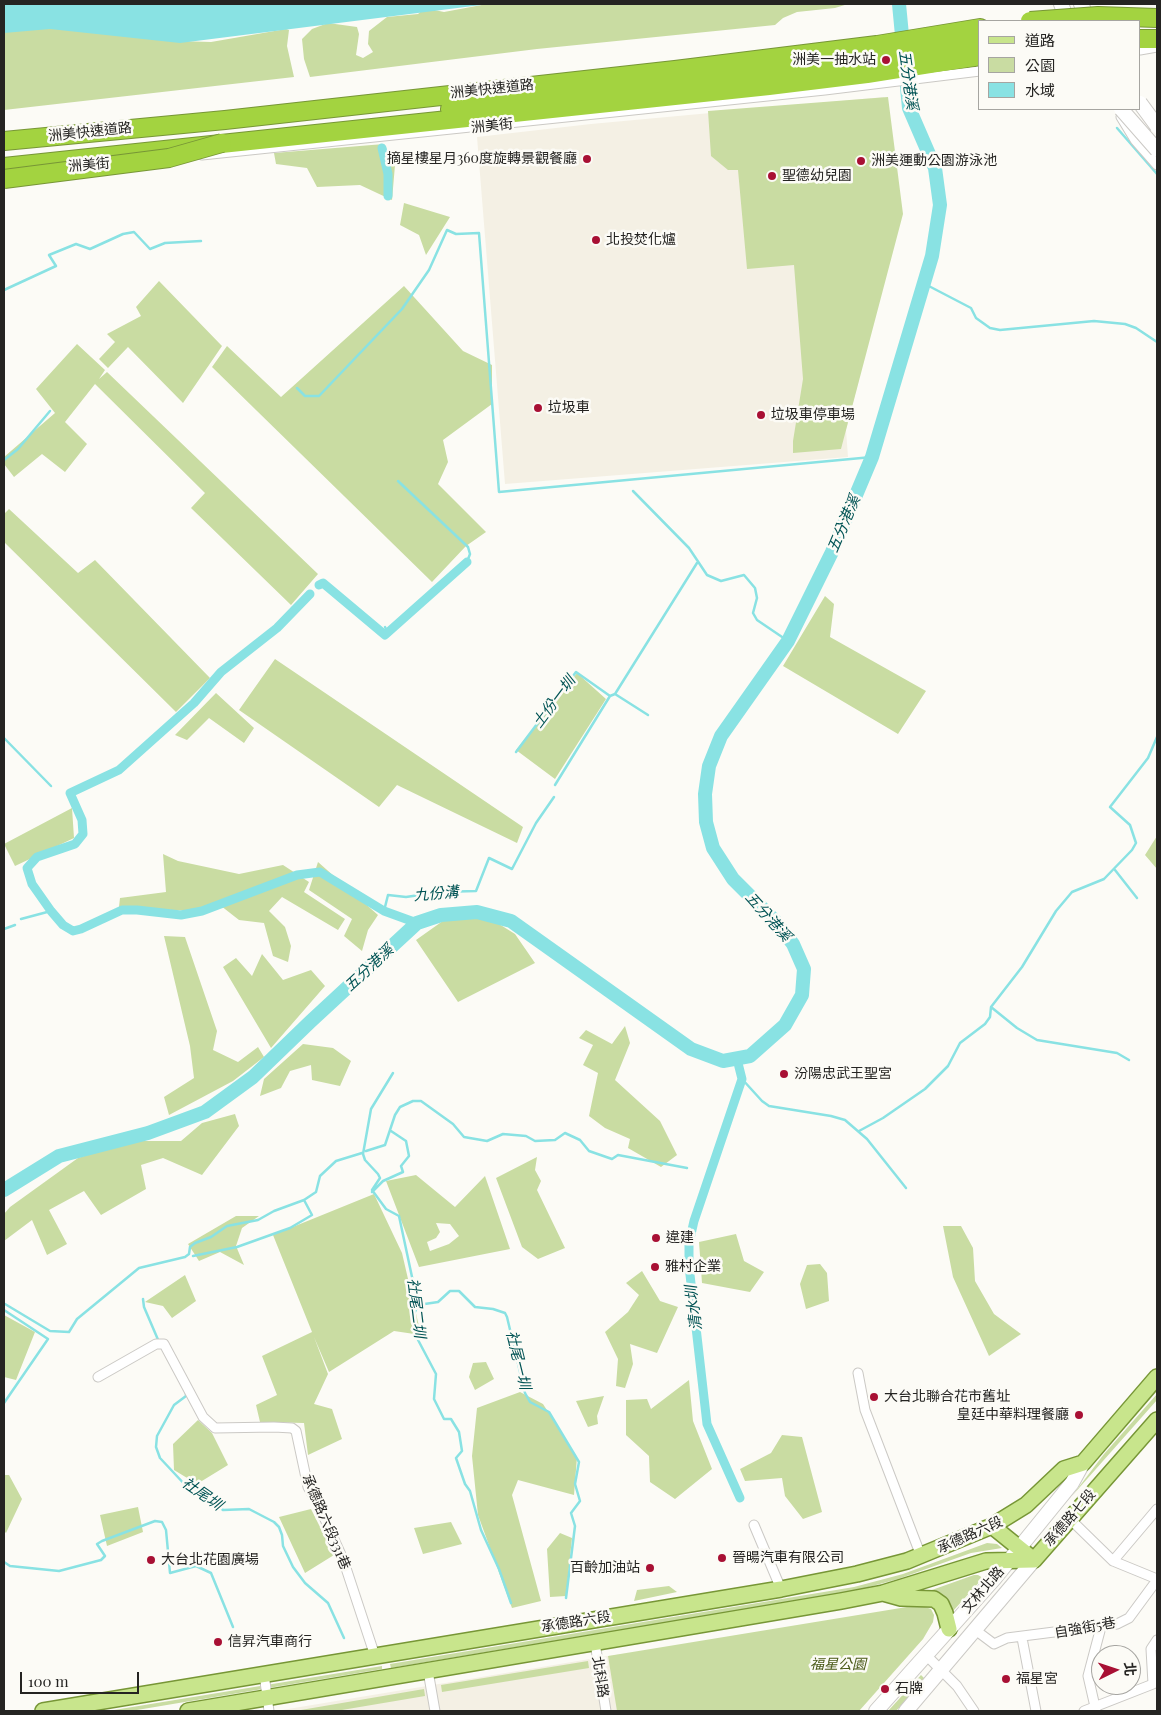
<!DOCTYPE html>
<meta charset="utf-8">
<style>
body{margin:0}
#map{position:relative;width:1161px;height:1715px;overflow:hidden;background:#fcfbf6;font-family:"Playfair Display","Noto Sans TC",serif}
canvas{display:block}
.frame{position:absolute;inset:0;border:5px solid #252422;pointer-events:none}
.legend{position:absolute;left:978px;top:20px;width:162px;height:90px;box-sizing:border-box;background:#fcfbf6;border:1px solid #a6a5a1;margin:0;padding:6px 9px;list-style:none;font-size:15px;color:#252422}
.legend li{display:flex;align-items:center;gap:10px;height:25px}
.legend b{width:25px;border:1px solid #a6a5a1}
.north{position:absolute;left:1091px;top:1645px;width:50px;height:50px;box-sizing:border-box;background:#fcfbf6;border:1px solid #a6a5a1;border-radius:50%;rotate:86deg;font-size:14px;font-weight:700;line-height:20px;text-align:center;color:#252422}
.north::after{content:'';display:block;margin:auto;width:18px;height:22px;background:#a81034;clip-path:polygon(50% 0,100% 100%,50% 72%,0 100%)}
.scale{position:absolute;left:20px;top:1672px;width:119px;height:22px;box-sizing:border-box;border:2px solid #252422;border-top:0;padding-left:6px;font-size:15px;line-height:18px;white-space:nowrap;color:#252422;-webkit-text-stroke:4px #fcfbf6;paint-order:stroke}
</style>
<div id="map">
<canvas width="1161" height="1715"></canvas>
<div class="frame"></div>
<ul class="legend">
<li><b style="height:6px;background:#c8e58c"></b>道路</li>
<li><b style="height:14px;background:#c9dca2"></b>公園</li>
<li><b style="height:14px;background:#89e2e3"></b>水域</li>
</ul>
<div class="north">北</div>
<div class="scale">100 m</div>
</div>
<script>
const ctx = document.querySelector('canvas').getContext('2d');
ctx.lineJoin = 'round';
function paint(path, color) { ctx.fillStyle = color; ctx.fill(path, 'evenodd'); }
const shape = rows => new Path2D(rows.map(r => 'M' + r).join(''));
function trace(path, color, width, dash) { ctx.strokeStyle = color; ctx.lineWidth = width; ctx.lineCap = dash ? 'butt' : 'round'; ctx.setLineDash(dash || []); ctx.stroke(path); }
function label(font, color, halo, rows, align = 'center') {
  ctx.font = font + ' "Playfair Display","Noto Sans TC",serif'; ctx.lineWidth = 5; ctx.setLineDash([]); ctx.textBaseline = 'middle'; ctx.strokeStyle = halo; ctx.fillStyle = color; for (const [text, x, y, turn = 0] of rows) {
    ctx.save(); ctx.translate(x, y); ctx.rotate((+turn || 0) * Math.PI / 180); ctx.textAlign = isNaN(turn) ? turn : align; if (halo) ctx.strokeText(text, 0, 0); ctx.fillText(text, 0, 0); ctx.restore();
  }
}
const built = shape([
 [884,97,901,214,846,430,848,457,505,484,477,137,591,124],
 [926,1606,934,1615,933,1622,923,1639,859,1711,276,1711,608,1656,690,1645]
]);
const green = shape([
 [487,4,848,4,835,8,797,12,783,18,775,25,537,49,310,77,304,59,302,39,312,29,328,23,357,27,359,34,356,55,363,58,373,52,368,44,369,31,387,17,418,14,425,8,444,12],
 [35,26,179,41,211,42,286,29,289,30,287,46,294,77,4,110,4,32],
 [888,97,903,214,841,449,793,453,793,441,803,379,794,265,747,269,738,170,728,170,711,156,708,111],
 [384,144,395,165,392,200,360,185,317,187,307,168,276,164,274,153],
 [404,203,450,217,426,255,419,235,400,225],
 [159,281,222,346,183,403,128,347,108,368,99,359,115,342,107,334,141,316,136,307],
 [404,286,463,351,492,365,492,404,443,440,448,462,438,484,486,532,466,546,432,582,212,367,227,346,281,397],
 [77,344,105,370,99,379,107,372,318,574,291,605,191,508,205,493,95,384,65,422,87,444,65,472,42,454,14,477,4,464,4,457,55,413,36,389],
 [9,509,78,573,95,560,210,678,176,712,4,542,4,514],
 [825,596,834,604,830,637,926,691,898,734,783,666],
 [275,659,523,827,517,843,397,785,379,807,239,710],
 [577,673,606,699,555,779,516,750],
 [216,693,254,728,244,743,209,718,187,740,175,735],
 [72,808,74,838,15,866,4,844],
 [1157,836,1157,869,1145,855],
 [163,854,178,861,239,874,283,865,309,882,304,892,345,919,338,930,282,897,269,911,285,927,291,946,288,962,273,956,264,923,239,920,216,902,190,911,119,907,120,898,166,892],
 [318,862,378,915,368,930,362,951,344,936,352,919,309,890],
 [447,918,491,919,515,934,535,963,458,1002,416,940],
 [164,936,185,937,217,1031,213,1050,238,1062,258,1047,264,1057,233,1081,169,1115,164,1097,194,1078,190,1046],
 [262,954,283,980,311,970,325,986,271,1048,223,967,236,958,252,976],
 [625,1026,630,1043,615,1080,660,1121,677,1155,661,1167,628,1148,630,1139,605,1128,589,1116,598,1073,583,1065,593,1045,579,1038,586,1030,612,1044],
 [303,1044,333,1048,351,1061,340,1086,312,1080,311,1065,290,1071,281,1088,260,1096,264,1079],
 [235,1114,239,1126,202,1175,163,1158,141,1165,146,1189,101,1215,84,1191,49,1210,67,1244,47,1255,32,1220,4,1241,4,1214,10,1207,78,1158,133,1141,181,1141,202,1123],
 [537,1157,535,1170,541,1181,537,1190,565,1248,538,1259,522,1247,496,1178],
 [416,1175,455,1207,485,1176,510,1249,419,1267,386,1181],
 [436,1223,450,1224,459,1236,449,1244,430,1251,427,1242,436,1238,440,1232],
 [374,1194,402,1253,421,1335,394,1331,329,1372,314,1337,328,1374,314,1404,332,1409,342,1439,308,1455,304,1423,260,1422,256,1405,277,1395,262,1356,312,1332,273,1235],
 [236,1216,259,1216,242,1228,236,1246,244,1265,220,1252,199,1261,188,1244],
 [943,1226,961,1226,973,1248,975,1281,994,1314,1021,1334,989,1356,953,1277],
 [736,1234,744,1261,764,1272,750,1292,702,1283,699,1242],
 [820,1264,827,1273,829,1301,806,1309,800,1284,807,1265],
 [642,1271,660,1301,678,1307,657,1353,630,1344,633,1364,625,1388,616,1386,618,1359,605,1332,628,1312,639,1295,626,1283],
 [185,1275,196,1301,172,1318,163,1306,145,1302],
 [4,1315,35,1332,16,1380,4,1377],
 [486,1362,494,1379,475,1390,469,1377,473,1363],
 [689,1380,693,1421,712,1469,675,1499,650,1482,649,1456,626,1435,626,1400,647,1399,651,1409],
 [520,1392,543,1404,577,1457,574,1495,518,1480,512,1495,541,1601,512,1608,478,1515,472,1456,477,1408],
 [1157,1394,1157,1400,1072,1496,1104,1454],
 [604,1396,597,1416,598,1424,588,1427,576,1401],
 [198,1420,212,1433,228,1465,197,1484,174,1470,173,1444],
 [782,1435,802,1437,822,1512,803,1519,785,1496,782,1478,745,1481,740,1469,771,1453],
 [4,1475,9,1475,22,1499,6,1533,4,1531],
 [138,1507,143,1532,107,1546,100,1515],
 [311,1509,334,1555,305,1573,279,1517],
 [451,1522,462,1544,423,1554,414,1528],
 [560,1533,572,1538,566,1596,550,1597,547,1549],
 [987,1543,997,1544,1002,1548,971,1553,898,1579,854,1591,391,1668,390,1664,854,1587,903,1574],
 [974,1575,978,1575,983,1578,953,1611,943,1596,929,1591],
 [669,1586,677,1592,634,1601,637,1590],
 [919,1605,931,1609,934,1615,933,1622,923,1639,859,1711,617,1711,608,1656],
 [588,1661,589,1668,442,1692,441,1685],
 [382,1666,382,1669,131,1711,108,1711],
 [921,1675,925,1679,896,1711,888,1711],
 [424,1689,425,1696,336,1711,295,1711]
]);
const water = shape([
 [4,4,489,4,180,43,50,29,4,33]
]);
const stream = shape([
 [1117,128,1157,174],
 [923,283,971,308,976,318,990,328,1000,330,1094,321,1125,324,1136,328,1157,342],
 [4,290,56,266,49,255,76,244,90,249,123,234,134,232,150,249,165,243,201,241],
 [297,388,305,396,319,396,402,309,429,270,447,230,456,234,479,233,499,492,872,457],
 [4,460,18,449,50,411],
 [398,481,468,547,470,554,467,562],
 [633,491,689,548,707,575,721,581,744,575,755,588,757,598,753,613,757,620,788,641],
 [385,627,389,635],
 [615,694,648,715],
 [4,738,51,786],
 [516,752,576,672,610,696],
 [555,785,610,696,615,694,697,563],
 [1115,870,1137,898],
 [384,911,388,895,406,897,440,892,476,891,489,858,512,869,536,823,554,797],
 [21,919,51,911],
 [4,929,15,925],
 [991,1007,1022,967,1056,911,1072,892,1104,879,1132,850,1136,843,1130,825,1110,807,1148,758,1157,737],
 [393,1073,371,1109,363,1154,365,1160,378,1174,380,1178,372,1190,386,1209,399,1216,418,1305,414,1314,417,1338,436,1374,434,1399,444,1419,451,1419,459,1432,462,1451,456,1458,465,1484,470,1491,481,1530,499,1569,511,1603],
 [742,1079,762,1101,769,1106,831,1116,845,1120,867,1139,906,1188],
 [859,1131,883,1118,925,1089,948,1066,960,1043,985,1024,990,1017,991,1007,1017,1028,1037,1040,1117,1053,1129,1060],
 [366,1151,385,1145,395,1115,400,1107,413,1101,421,1101,453,1124,464,1137,487,1141,503,1134,526,1136,535,1141,555,1140,565,1133,580,1140,589,1151,612,1159,618,1155,687,1168],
 [372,1192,383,1181,403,1172,401,1166,409,1156,406,1141,391,1131],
 [193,1256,237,1247,290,1228,312,1215,304,1200],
 [143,1299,144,1307,159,1342],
 [5,1304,50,1331,69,1332,77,1319,139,1268,185,1257,189,1254,190,1247,195,1243,211,1237,227,1226,258,1220,274,1211,304,1200,316,1192,320,1176,336,1161,362,1153],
 [418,1305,438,1302,450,1291,459,1291,475,1307,493,1309,505,1313,507,1317,525,1393,530,1402,549,1412,579,1462,575,1484,580,1501,571,1513,575,1526,566,1598],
 [4,1310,48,1339,4,1403],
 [186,1393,186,1396,174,1405,157,1436,156,1447,160,1458,188,1488,206,1495,223,1510,249,1509,274,1522,279,1527,282,1535,283,1546,293,1567,305,1583,328,1603,344,1638],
 [4,1562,10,1566,59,1571,101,1560,105,1556,97,1544,102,1541,155,1521,162,1522,166,1530,170,1573,196,1566,211,1573,233,1627]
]);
const canal = shape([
 [382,148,388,174,388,196],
 [319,585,323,583,385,635,467,562],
 [310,594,277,628,221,672,194,703,119,770,70,793,82,820,83,834,75,844,37,857,27,868,32,884,51,911,63,925,73,931,81,929,122,910,137,910,181,915,202,911,297,875,320,872,384,911,417,923],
 [737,1059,742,1079,694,1221,689,1243,689,1266,707,1424,740,1498]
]);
const river = shape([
 [4,1190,59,1156,148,1133,205,1112,253,1077,310,1022,417,923,441,915,477,912,511,921,691,1049,723,1061,750,1056,785,1025,802,995,804,969,793,944,775,921,733,879,713,848,706,822,705,794,709,766,721,736,788,641,832,552,872,457,932,256,940,205,935,168,909,108,899,4]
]);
const street = shape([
 [1140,50,1157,47],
 [1121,117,1135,140,1157,165],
 [202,155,825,90,980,71],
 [858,1373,865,1410,921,1556],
 [98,1377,156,1344,164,1344,203,1417,215,1428,274,1427,292,1428,296,1431,308,1487,318,1504,343,1559,375,1656],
 [1070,1519,1113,1561,1157,1579],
 [754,1525,781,1589],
 [1113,1561,1157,1509],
 [974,1629,994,1644,1007,1638,1117,1624,1129,1618,1157,1580],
 [1022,1638,1036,1711],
 [595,1643,606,1711],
 [926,1655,957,1686,974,1711],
 [428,1671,435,1711],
 [264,1674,269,1711],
 [1084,1711,1153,1684,1151,1649,1157,1640],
 [1096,1711,1088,1676,1101,1627]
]);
const secondary = shape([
 [1061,4,1068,21],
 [1081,4,1089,21],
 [876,1711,994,1579,1072,1483,1083,1463],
 [906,1711,1034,1560]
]);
const primary = shape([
 [992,1526,1034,1560],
 [1034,1560,1157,1420],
 [883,1593,901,1598,934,1599,941,1604,945,1613,949,1629],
 [43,1711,781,1589,857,1574,907,1561,992,1526,1026,1505,1064,1469,1083,1463,1157,1377],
 [188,1711,841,1601,883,1593,986,1561,1034,1560]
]);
const highway = shape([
 [1140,39,1157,39],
 [450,109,478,104,835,65,980,43],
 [4,141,225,120,675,70,877,45,980,28],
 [4,167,769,86,867,74,980,56]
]);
const secondaryBridge = shape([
 [1140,103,1157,126],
 [1121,109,1157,150]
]);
const highwayBridge = shape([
 [1030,21,1098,16,1157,18],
 [4,179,169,158,222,143]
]);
const markers = [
 [886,60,5,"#a81034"],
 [587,159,5,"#a81034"],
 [861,161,5,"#a81034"],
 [772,176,5,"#a81034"],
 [596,240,5,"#a81034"],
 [538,408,5,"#a81034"],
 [761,415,5,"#a81034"],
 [784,1074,5,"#a81034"],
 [656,1238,5,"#a81034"],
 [655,1267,5,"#a81034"],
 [874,1397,5,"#a81034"],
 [1079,1415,5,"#a81034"],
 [722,1558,5,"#a81034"],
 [151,1560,5,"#a81034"],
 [650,1568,5,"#a81034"],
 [218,1642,5,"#a81034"],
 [1006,1679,5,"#a81034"],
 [885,1689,5,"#a81034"]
];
const poiNames = [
 ["洲美一抽水站",876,60,"right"],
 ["摘星樓星月360度旋轉景觀餐廳",577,159,"right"],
 ["洲美運動公園游泳池",871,161],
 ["聖德幼兒園",782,176],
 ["北投焚化爐",606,240],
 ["垃圾車",548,408],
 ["垃圾車停車場",771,415],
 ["汾陽忠武王聖宮",794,1074],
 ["違建",666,1238],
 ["雅村企業",665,1267],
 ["大台北聯合花市舊址",884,1397],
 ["皇廷中華料理餐廳",1069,1415,"right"],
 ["晉暘汽車有限公司",732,1558],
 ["大台北花園廣場",161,1560],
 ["百齡加油站",640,1568,"right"],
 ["信昇汽車商行",228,1642],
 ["福星宮",1016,1679],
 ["石牌",895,1689]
];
const streetNames = [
 ["洲美快速道路",492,89,-6],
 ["洲美街",492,126,-6],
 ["洲美快速道路",90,132,-6],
 ["洲美街",89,165,-5],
 ["承德路七段",1070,1518,-49],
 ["承德路六段331巷",326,1522,67],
 ["承德路六段",970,1535,-24],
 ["文林北路",983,1590,-49],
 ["承德路六段",576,1622,-9],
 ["自強街5巷",1085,1628,-10],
 ["北科路",600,1677,81]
];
const parkNames = [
 ["福星公園",838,1665]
];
const waterNames = [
 ["五分港溪",908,80,82],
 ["五分港溪",844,524,-67],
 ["土份一圳",554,702,-53],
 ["九份溝",436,894,-5],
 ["五分港溪",768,917,48],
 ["五分港溪",369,968,-43],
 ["社尾二圳",416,1308,83],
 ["清水圳",694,1308,-97],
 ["社尾一圳",518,1360,76],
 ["社尾圳",202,1494,35]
];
paint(built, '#f4f0e4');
paint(green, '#c9dca2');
paint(water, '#89e2e3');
trace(stream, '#89e2e3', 2.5);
trace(canal, '#89e2e3', 9);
trace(river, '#89e2e3', 14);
trace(street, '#cbc9c5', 11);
trace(secondary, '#cbc9c5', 16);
trace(primary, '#779636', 18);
trace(highway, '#779636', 20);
trace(street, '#fff', 9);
trace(secondary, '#fff', 14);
trace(primary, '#c8e58c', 15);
trace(highway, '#a3d340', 18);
trace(secondaryBridge, '#cbc9c5', 16, []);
trace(highwayBridge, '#779636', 20, []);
trace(secondaryBridge, '#fff', 14);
trace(highwayBridge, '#a3d340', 18);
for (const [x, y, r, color] of markers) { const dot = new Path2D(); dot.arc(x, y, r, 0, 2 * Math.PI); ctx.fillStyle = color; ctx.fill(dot); trace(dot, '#fcfbf6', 2); }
label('14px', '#252422', '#fcfbf6', poiNames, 'left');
label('14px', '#252422', '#fcfbf6', streetNames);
label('italic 14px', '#495916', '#fcfbf6', parkNames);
label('italic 15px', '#005354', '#fcfbf6', waterNames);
</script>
